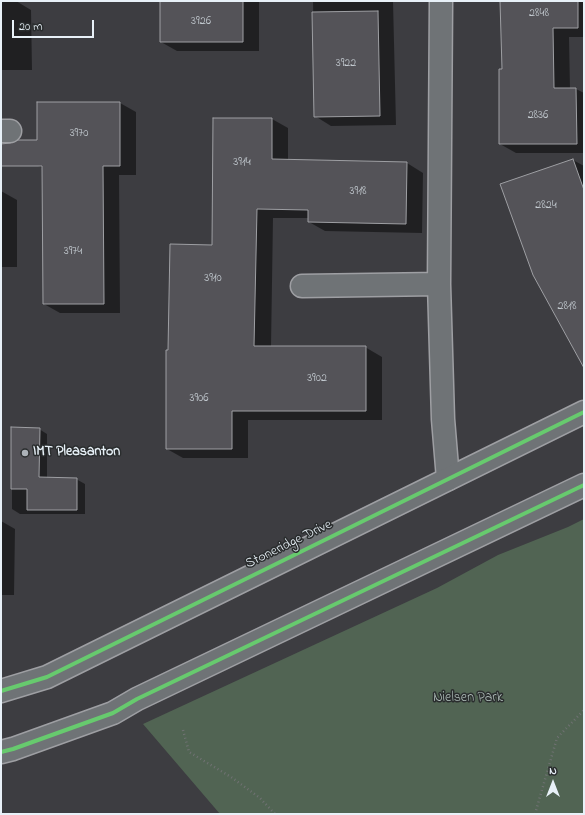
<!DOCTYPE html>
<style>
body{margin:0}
#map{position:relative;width:585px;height:815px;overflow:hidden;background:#3d3d41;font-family:"Indie Flower",sans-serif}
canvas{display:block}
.frame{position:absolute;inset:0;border:2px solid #e8f1f8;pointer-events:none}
.north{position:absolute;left:533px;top:763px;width:40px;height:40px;-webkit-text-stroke:3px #2a2d2e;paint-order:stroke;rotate:0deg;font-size:11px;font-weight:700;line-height:16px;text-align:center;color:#e8f1f8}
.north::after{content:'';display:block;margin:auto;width:14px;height:18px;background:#e8f1f8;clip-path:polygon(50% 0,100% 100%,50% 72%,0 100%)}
.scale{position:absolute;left:12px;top:20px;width:82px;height:18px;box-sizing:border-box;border:2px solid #e8f1f8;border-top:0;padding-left:5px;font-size:12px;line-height:14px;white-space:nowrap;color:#e8f1f8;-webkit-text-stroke:3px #2a2d2e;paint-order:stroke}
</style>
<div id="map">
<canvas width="585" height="815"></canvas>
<div class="frame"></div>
<div class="north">N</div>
<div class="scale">20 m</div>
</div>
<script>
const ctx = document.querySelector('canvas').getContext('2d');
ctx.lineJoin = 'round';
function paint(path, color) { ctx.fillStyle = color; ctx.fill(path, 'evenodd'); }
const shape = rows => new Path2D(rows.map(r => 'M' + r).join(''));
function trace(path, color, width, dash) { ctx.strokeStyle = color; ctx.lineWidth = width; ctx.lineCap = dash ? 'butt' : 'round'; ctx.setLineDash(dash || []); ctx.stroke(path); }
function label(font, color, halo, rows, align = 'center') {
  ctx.font = font + ' "Indie Flower",sans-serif'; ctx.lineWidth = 3; ctx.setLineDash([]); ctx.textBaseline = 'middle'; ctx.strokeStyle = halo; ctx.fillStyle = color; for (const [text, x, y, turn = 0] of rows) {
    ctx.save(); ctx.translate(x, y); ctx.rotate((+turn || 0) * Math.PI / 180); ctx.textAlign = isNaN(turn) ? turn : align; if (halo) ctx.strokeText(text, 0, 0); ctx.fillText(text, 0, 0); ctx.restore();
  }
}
const green = shape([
 [584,519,584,814,220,814,143,724,437,588,498,555,568,527]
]);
const shadow = shape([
 [1,1,16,1,31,10,32,70,1,70],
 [161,1,259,1,259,51,177,51,161,42],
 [313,1,393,1,396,125,331,126,315,116],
 [501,1,584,1,584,37,569,37,570,89,576,89,584,93,584,153,516,153,500,144,503,70],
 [38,103,120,103,136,112,136,175,119,175,120,313,60,313,44,304,43,168,38,166],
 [272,119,288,128,288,160,407,163,423,173,422,233,325,231,309,222,309,218,273,218,271,347,365,347,382,357,382,420,248,420,248,458,183,458,167,449,169,350,213,246],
 [573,160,584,166,584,354],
 [1,191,17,200,17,267,1,267],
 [12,429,39,429,47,434,47,478,76,479,85,484,85,514,20,514,12,509],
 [1,521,15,529,14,595,1,595]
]);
const building = shape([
 [160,1,243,1,243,42,160,42,160,1],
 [500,1,578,1,578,28,553,28,554,88,576,88,577,144,499,144,499,69,502,69,500,1],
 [378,11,380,116,314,117,312,12,378,11],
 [37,102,120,102,120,166,103,166,104,304,43,304,42,166,1,166,1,144,10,143,18,140,37,140,37,102],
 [213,118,272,118,272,159,407,162,406,224,308,222,308,210,257,209,254,346,366,346,366,411,232,411,232,449,166,449,166,350,168,350,170,244,212,245,213,118],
 [573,159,584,190,584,368,533,275,500,184,573,159],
 [11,427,40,428,39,477,77,478,77,510,27,510,27,489,11,489,11,427]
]);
const path = shape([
 [183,730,189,752,231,777,260,798,275,814],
 [535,814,557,738,584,710]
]);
const minor = shape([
 [441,1,439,284,443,419,448,479],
 [1,131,10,131],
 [302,286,439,284]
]);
const major = shape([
 [1,691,47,677,584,412],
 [1,752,13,749,113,713,137,699,584,485]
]);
const cycleway = shape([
 [1,691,47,677,584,412],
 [1,752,13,749,113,713,137,699,584,485]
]);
const markers = [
 [25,453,4,"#acb2b8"]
];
const numberNames = [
 ["2848",539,14],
 ["3926",201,22],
 ["3922",346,64],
 ["2836",538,116],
 ["3970",79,134],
 ["3914",242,163],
 ["3918",358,192],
 ["2824",546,206],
 ["3974",73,252],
 ["3910",213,279],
 ["2818",567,307],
 ["3902",317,379],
 ["3906",199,399]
];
const poiNames = [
 ["IMT Pleasanton",33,453]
];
const streetNames = [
 ["Stoneridge Drive",289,545,-26]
];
const parkNames = [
 ["Nielsen Park",468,699]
];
paint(green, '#516453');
paint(shadow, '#0007');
paint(building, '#545358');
trace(building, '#9e9fa3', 1);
trace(minor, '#9e9fa3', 25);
trace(major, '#9e9fa3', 25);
trace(path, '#707273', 2.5, [1, 3]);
trace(minor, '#6f7376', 22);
trace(major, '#6f7376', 22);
trace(cycleway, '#67ca6e', 4);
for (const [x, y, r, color] of markers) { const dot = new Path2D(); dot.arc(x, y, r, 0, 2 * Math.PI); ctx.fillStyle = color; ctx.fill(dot); trace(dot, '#2a2d2e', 1.5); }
label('12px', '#c3cad0', null, numberNames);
label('bold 14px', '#e8f1f8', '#2a2d2e', poiNames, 'left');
label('14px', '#e8f1f8', '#2a2d2e', streetNames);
label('14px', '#adbbb7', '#2a2d2e', parkNames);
</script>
